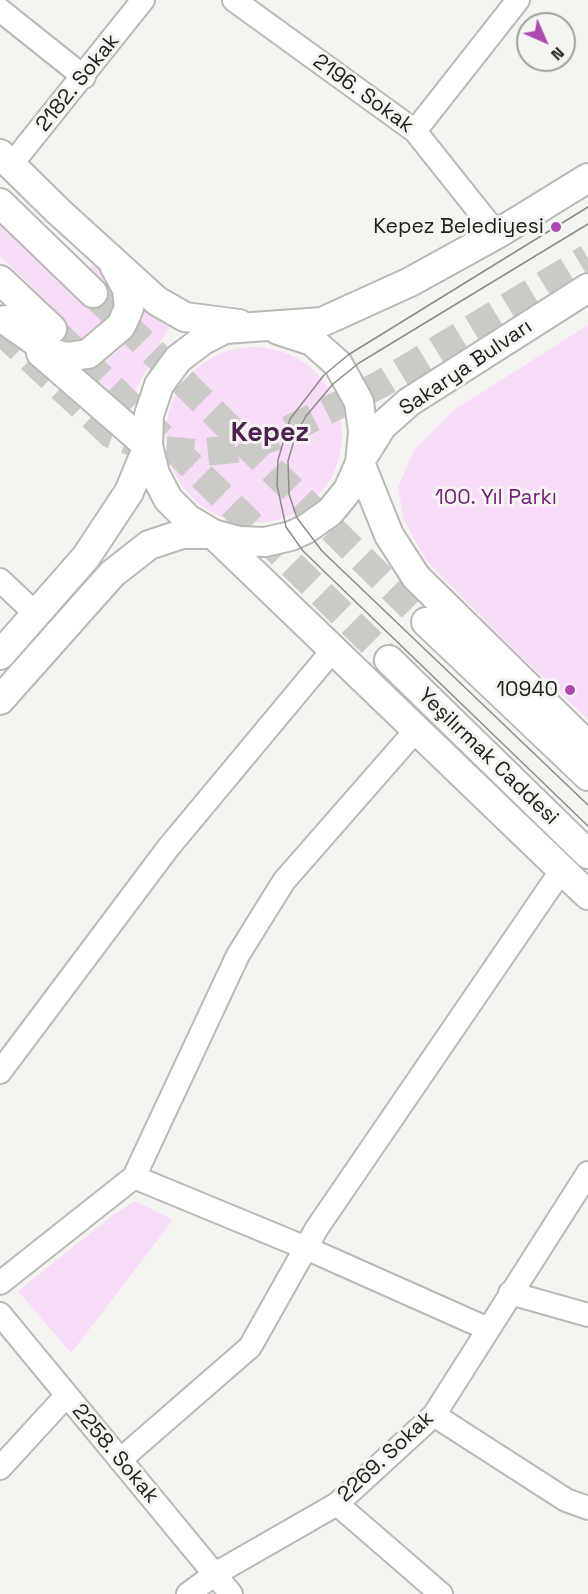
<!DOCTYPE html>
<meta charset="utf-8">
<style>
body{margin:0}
#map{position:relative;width:588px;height:1594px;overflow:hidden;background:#f5f4f1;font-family:"Space Grotesk",sans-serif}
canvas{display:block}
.north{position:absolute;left:516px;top:12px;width:60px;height:60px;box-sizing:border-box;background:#f5f4f1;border:2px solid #a09f9d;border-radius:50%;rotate:135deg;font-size:16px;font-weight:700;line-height:24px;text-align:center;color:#21201f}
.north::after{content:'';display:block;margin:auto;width:21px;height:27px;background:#ac4ab2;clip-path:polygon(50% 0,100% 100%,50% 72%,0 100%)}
</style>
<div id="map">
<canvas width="588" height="1594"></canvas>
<div class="north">N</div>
</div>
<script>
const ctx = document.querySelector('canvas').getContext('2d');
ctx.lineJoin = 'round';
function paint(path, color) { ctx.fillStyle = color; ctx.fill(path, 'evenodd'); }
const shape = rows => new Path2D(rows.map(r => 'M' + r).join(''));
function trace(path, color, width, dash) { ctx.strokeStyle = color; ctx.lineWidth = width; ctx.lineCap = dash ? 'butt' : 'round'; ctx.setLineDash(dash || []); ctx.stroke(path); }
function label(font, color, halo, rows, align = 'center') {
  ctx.font = font + ' "Space Grotesk",sans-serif'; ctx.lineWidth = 6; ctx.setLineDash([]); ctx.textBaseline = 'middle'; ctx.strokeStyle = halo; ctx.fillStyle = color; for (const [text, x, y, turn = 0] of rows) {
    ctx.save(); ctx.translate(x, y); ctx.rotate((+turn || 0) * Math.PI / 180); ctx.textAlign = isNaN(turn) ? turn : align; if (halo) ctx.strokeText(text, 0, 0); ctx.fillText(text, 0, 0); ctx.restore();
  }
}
const green = shape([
 [0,208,77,282,95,263,108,277,117,298,116,314,92,339,63,346,35,326,53,307,0,256],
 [140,305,170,325,122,415,77,369,102,363,115,354,131,336],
 [588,325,588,719,517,653,426,560,404,520,398,487,414,450,454,410],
 '166 435a88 88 0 1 1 176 0a88 88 0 1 1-176 0Z',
 [135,1201,173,1220,71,1353,18,1291,113,1215]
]);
const majorTunnel = shape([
 [93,293,426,622],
 [52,329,389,660],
 [0,330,112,435,153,449,194,453,234,449,274,437,381,384,588,258]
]);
const minor = shape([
 [234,0,415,131,497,234],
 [0,10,84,77],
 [415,131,518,0],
 [11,165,143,0],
 [0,580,37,615],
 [0,1072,168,848,332,651],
 [134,1177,306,1248,488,1329],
 [0,1283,134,1177,238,955,284,881,417,729],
 [510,1293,588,1315],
 [0,1314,231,1594],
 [434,1415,566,1500,588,1508],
 [120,1460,250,1347,317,1228,561,871],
 [0,1468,66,1396],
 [337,1504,441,1594],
 [188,1594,215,1574,337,1504,434,1415,588,1173]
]);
const major = shape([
 [0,154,58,211,157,301,185,317,239,324],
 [588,178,497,234,410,282,322,322,225,329,203,340,178,359,159,385,149,415,148,446,155,474,168,499,188,519,213,534,588,895],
 [0,203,93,293],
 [0,280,52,329],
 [5,320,52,353,66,357,88,354,121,326,129,308,127,289,114,265],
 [41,353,148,446],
 [362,458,382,426,409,402,588,288],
 [360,463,389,535,416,577,588,746],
 [426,622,588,776],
 [0,655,86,557,129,492,148,446],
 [389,660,588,854],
 [0,700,112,574,149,545,182,534,213,534,239,541,265,542,291,536,306,529,330,512,348,490,360,463,363,432,359,402,338,364,312,341,278,330]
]);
const tram = shape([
 [588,207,348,355,324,375,290,419,278,460,277,485,286,527,303,551,588,826],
 [588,224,359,363,333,384,306,416,296,434,288,461,289,494,297,518,322,551,588,805]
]);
const markers = [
 [556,227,6,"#ac4ab2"],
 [570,690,6,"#ac4ab2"]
];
const streetNames = [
 ["2182. Sokak",78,83,-51],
 ["2196. Sokak",363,94,36],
 ["Sakarya Bulvarı",466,368,-34],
 ["Yeşilırmak Caddesi",488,757,44],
 ["2258. Sokak",115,1454,50],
 ["2269. Sokak",386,1457,-43]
];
const poiNames = [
 ["Kepez Belediyesi",544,227],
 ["10940",558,690]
];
const parkNames = [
 ["100. Yıl Parkı",496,498]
];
const districtNames = [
 ["Kepez",270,434]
];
paint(green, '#f8dcf9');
trace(majorTunnel, '#cbcac7', 28, [28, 14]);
trace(minor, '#bab9b6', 26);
trace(major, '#bab9b6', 32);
trace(minor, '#fff', 22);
trace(major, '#fff', 28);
trace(tram, '#8d8c8a', 1.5);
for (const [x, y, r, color] of markers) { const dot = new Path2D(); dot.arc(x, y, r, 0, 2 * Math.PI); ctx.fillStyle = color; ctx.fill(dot); trace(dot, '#f5f4f1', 2); }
label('21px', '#21201f', '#f5f4f1', streetNames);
label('21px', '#21201f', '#f5f4f1', poiNames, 'right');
label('21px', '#722277', '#f5f4f1', parkNames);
label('bold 27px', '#4f2152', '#f5f4f1', districtNames);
</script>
